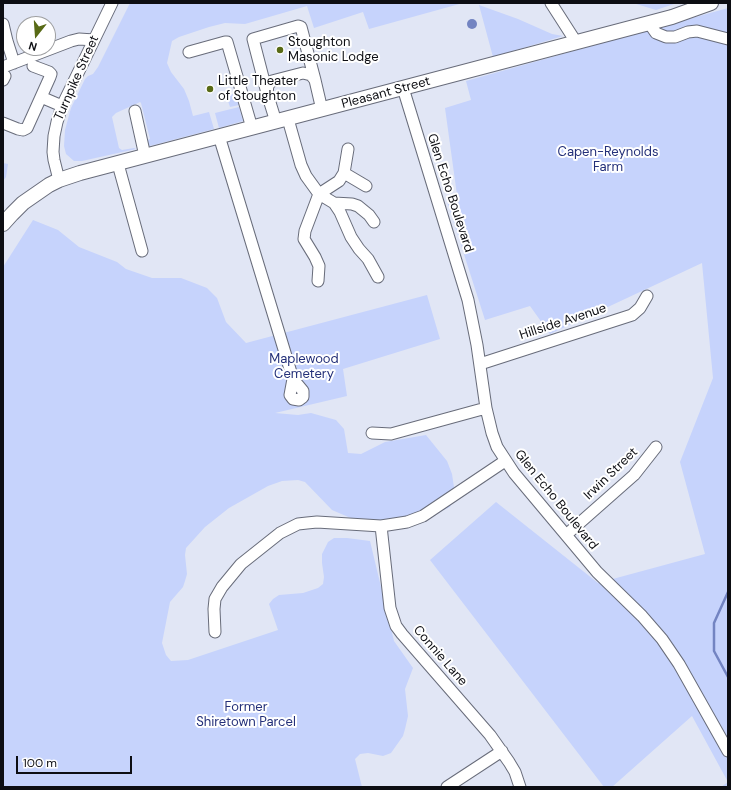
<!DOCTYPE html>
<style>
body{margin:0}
#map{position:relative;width:731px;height:790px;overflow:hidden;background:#e1e6f5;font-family:"DM Sans",sans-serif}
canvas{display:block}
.frame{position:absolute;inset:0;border:4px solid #0d0e13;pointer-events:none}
.north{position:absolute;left:16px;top:16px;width:40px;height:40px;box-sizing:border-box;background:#fff;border:1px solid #9e9fa1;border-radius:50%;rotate:197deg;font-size:11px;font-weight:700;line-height:16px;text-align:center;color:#0d0e13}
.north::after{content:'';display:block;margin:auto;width:14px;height:18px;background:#586a16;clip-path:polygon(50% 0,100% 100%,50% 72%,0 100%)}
.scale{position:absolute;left:16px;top:756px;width:116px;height:18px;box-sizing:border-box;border:2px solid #0d0e13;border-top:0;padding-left:5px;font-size:12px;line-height:14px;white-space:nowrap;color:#0d0e13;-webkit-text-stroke:3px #fff;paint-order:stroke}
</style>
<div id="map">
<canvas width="731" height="790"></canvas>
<div class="frame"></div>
<div class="north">N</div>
<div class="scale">100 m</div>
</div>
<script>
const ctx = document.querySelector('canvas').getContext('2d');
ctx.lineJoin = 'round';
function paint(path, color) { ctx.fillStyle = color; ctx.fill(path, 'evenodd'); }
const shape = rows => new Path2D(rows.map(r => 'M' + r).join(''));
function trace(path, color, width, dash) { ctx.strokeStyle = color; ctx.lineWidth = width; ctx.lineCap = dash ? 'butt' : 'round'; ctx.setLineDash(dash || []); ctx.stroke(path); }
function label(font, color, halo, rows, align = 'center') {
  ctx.font = font + ' "DM Sans",sans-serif'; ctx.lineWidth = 4; ctx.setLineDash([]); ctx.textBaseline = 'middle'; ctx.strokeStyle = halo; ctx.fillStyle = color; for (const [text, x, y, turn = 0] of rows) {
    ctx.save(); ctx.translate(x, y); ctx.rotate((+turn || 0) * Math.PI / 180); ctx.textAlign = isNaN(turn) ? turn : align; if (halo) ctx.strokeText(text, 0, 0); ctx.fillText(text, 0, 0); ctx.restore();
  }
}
const green = shape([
 [130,3,463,3,369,29,363,12,314,28,307,6,245,24,225,23,209,27,179,37,172,41,167,63,171,72,184,89,189,101,193,116,209,112,214,129,146,147,145,141,150,139,141,103,140,102,116,113,112,117,119,148,122,150,134,148,136,149,82,161,74,161,66,154,64,146,65,130,71,108,85,79,88,76,93,74,98,67],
 [633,3,677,3,656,10],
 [479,5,518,19,552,34,563,36,493,57],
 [728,8,728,787,721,787,728,782,692,716,612,787,604,787,430,560,496,502,598,583,705,554,680,462,713,378,702,263,550,334,530,306,485,320,446,198,457,195,445,108,471,100,466,81],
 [236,93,239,105,230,107,226,95],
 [239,107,243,121,219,128,215,113],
 [3,163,8,164,6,177,3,181],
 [33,220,58,230,79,247,117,262,126,269,152,278,181,278,207,288,217,298,226,322,246,343,427,295,440,339,343,369,347,396,275,413,298,415,311,413,336,420,344,429,348,453,361,454,385,442,426,435,447,461,452,474,455,494,450,507,444,510,367,525,332,510,305,482,298,480,282,481,268,486,229,508,205,527,186,548,185,555,187,574,185,581,183,587,170,602,162,643,166,655,171,661,188,660,278,630,269,604,273,599,279,595,303,593,318,588,323,584,324,577,322,563,322,554,328,542,334,538,347,538,370,541,394,641,413,668,405,689,408,716,405,729,403,736,391,753,383,756,368,753,360,754,355,759,362,787,3,787,3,267]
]);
const water = shape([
 '467 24a5 5 0 1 1 10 0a5 5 0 1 1-10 0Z'
]);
const stream = shape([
 [728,592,714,623,714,651,728,677]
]);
const minor = shape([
 [551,3,576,42],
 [649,23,656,33,666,37,675,37,688,32,697,31,728,39],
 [3,24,7,41,14,63],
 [189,52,225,42,227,42,252,128],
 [33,66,49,72,51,74,50,77,41,97],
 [3,67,71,41,79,39,94,40],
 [3,80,5,76],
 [403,88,468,300,477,345,486,408,492,433,497,447,514,473,597,572,642,616,662,639,679,664,728,751],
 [267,93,253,39,298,26,301,27,315,80],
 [135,111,145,156],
 [288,119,301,165,306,176,319,194,334,203,340,212,351,237,359,249,368,259,378,277],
 [276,122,267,93,268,85,272,81,303,73,311,75,315,80,322,110],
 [3,123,18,129,23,130,27,128,41,97,62,106],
 [219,136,293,379,290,395,293,399,299,400,303,397,303,391,293,379],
 [118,164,142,251],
 [344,173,366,186],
 [59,180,54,160,53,152,54,136,57,122,62,106,112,3],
 [334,203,352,204,358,206,369,215,374,222],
 [318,281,319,266,315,257,304,239,305,231,319,194,339,181,344,173,348,149],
 [480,364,632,315,640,308,647,296],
 [372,433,391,434,486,408],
 [381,526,390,608,396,626,402,634,490,735,509,762,515,772,520,787],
 [566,535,634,475,656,447],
 [215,632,214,609,215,599,222,587,241,564,280,533,298,524,307,523,317,522,381,526,407,522,423,516,505,461],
 [447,787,502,751]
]);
const major = shape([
 [3,224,12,214,23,203,49,185,59,180,80,173,672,17,711,3]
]);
const markers = [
 [280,50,4,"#586a16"],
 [210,89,4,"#586a16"]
];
const poiNames = [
 ["Stoughton",288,43],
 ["Masonic Lodge",288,58],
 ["Little Theater",218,82],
 ["of Stoughton",218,97]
];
const streetNames = [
 ["Turnpike Street",77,78,-66],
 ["Pleasant Street",386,93,-15],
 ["Glen Echo Boulevard",450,193,72],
 ["Hillside Avenue",563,322,-18],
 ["Irwin Street",611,474,-44],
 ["Glen Echo Boulevard",556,500,51],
 ["Connie Lane",440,656,49]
];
const parkNames = [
 ["Capen-Reynolds",608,153],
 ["Farm",608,168],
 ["Maplewood",304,360],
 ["Cemetery",304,375],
 ["Former",246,708],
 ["Shiretown Parcel",246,723]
];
paint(green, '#c6d3fc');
paint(water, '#7384c2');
trace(stream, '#7384c2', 2.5);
trace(minor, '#686c7a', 13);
trace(major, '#686c7a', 16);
trace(minor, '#fff', 11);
trace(major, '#fff', 14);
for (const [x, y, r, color] of markers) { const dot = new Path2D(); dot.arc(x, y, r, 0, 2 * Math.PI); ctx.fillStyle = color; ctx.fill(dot); trace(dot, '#fff', 1.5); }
label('13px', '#0d0e13', '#fff', poiNames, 'left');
label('13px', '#0d0e13', '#fff', streetNames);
label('13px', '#243079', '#fff', parkNames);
</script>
